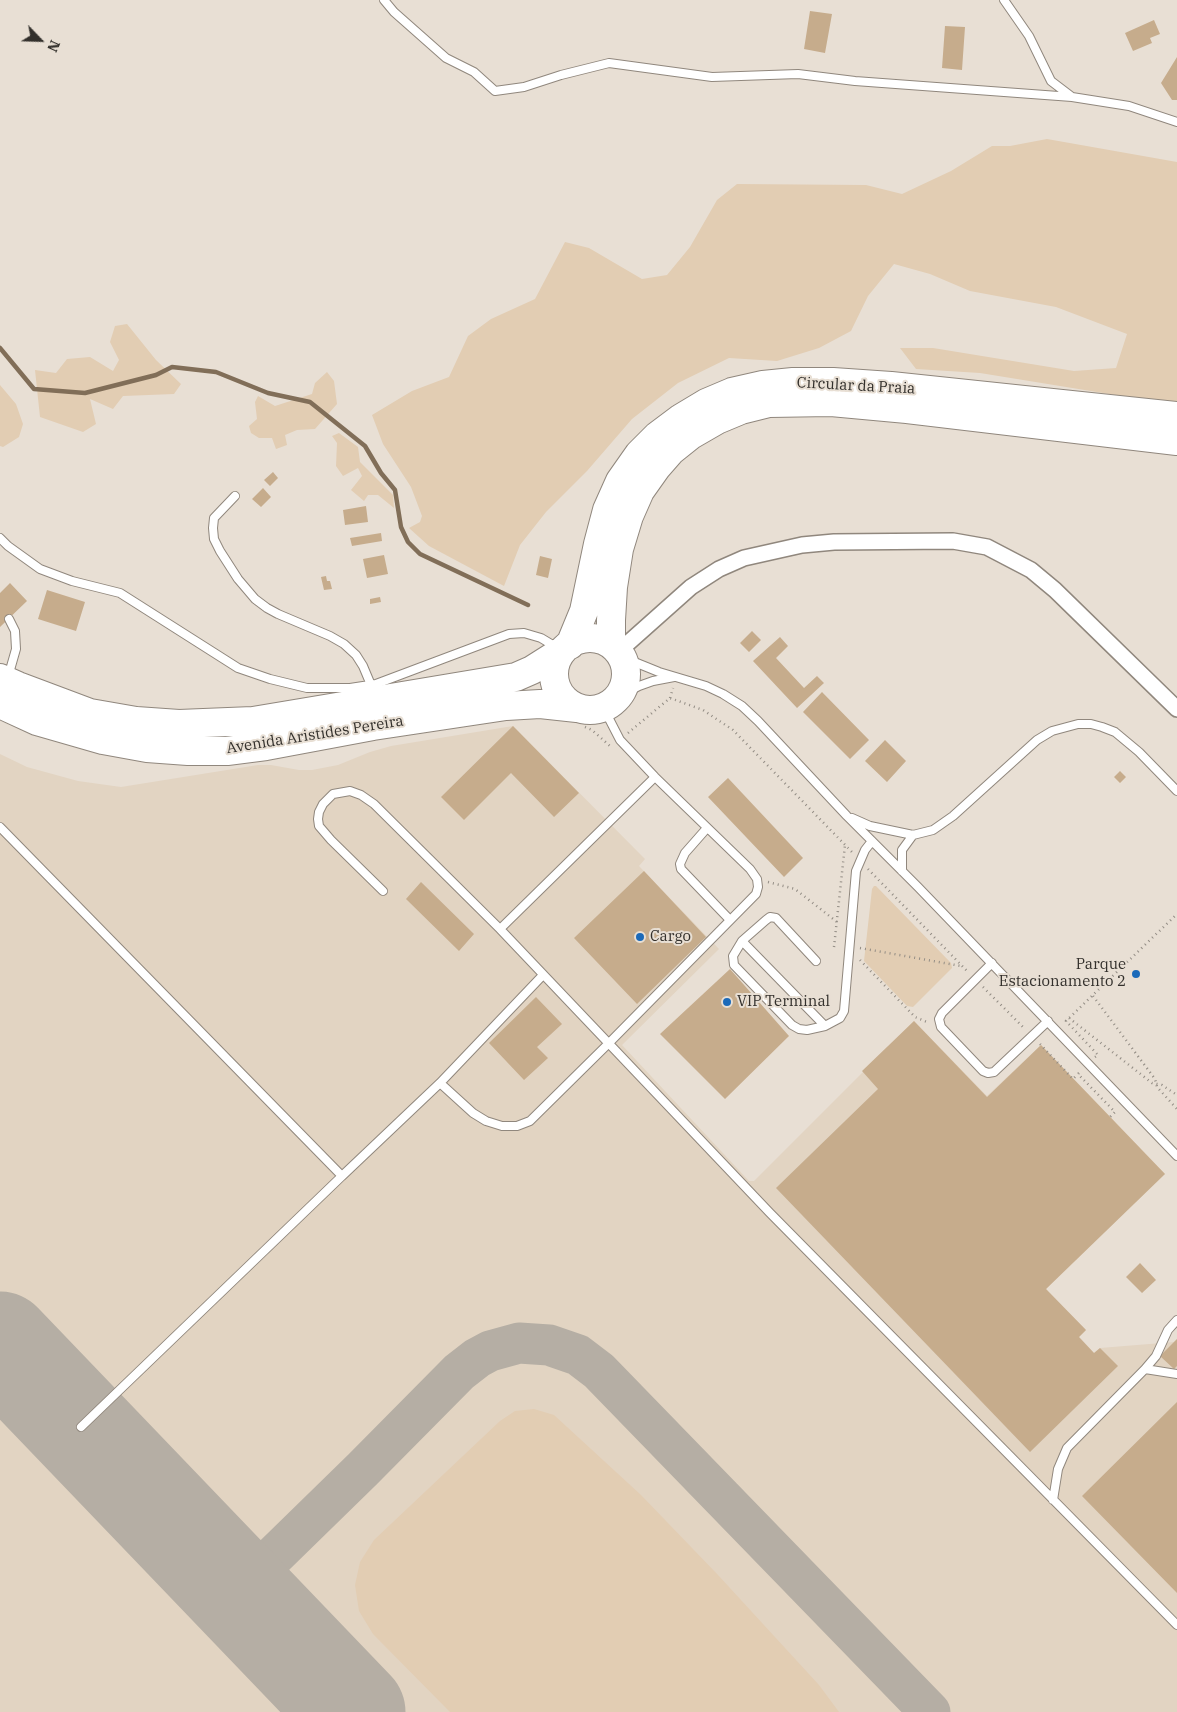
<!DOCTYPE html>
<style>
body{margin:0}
#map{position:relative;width:1177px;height:1712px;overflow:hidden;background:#e8dfd4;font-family:"IBM Plex Serif",serif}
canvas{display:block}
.north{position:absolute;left:15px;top:15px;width:50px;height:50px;-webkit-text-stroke:4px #e8dfd4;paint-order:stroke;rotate:114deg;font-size:14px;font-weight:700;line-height:20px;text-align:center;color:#33302c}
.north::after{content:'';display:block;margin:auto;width:18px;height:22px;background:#33302c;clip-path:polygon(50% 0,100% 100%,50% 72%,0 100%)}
</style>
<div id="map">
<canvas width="1177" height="1712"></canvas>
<div class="north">N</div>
</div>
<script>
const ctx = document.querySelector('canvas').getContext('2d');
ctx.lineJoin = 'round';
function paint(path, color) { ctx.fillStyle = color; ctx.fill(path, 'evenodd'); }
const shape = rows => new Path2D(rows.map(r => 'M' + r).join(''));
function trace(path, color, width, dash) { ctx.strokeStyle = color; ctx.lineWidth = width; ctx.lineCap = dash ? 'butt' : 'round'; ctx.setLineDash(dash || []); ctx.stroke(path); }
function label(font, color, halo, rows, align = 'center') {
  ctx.font = font + ' "IBM Plex Serif",serif'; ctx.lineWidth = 4; ctx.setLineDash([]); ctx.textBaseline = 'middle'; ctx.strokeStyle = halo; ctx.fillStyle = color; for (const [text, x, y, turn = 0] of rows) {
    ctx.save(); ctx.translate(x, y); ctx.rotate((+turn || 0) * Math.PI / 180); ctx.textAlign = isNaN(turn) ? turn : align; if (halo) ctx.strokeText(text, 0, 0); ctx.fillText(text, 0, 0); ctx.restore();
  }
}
const built = shape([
 [513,726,645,859,639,866,719,949,622,1045,749,1181,754,1181,914,1021,987,1096,1041,1045,1165,1174,1046,1289,1086,1330,1079,1337,1094,1353,1100,1348,1174,1342,1177,1339,1177,1712,0,1712,0,754,27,767,78,781,121,787,258,765,271,765,299,770,312,770,338,765,370,752,391,746]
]);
const green = shape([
 [1047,139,1177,162,1177,405,980,373,916,369,900,348,933,348,1074,371,1116,368,1127,334,1056,307,970,291,930,274,894,264,868,296,851,331,819,348,777,361,729,358,678,383,632,419,587,471,546,512,520,545,504,586,429,546,409,528,420,522,422,516,411,487,383,444,372,415,412,391,449,377,468,336,491,319,535,299,565,242,589,248,642,279,667,275,690,247,717,200,737,184,866,185,902,194,951,171,992,146,1010,146],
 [127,324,156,360,181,384,174,394,123,396,113,409,90,399,96,424,83,432,40,417,35,370,56,373,67,359,90,357,113,371,119,360,110,342,115,326],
 [327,372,334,381,337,404,315,429,297,430,285,435,287,445,276,449,272,438,259,438,251,433,249,426,257,419,255,402,258,396,275,406,312,394,315,383],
 [0,385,16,404,23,424,19,437,3,447,0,446],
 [339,433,358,447,360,462,393,495,394,508,378,495,368,495,364,501,351,490,362,476,358,468,343,476,336,466,337,443,332,436],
 [874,886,876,886,951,963,952,968,913,1007,907,1006,864,961,872,889],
 [534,1409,554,1415,641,1495,718,1575,819,1685,839,1712,450,1712,373,1634,359,1611,355,1585,360,1562,374,1540,500,1421,515,1411]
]);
const stream = shape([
 [0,348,34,389,85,393,156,375,172,367,216,372,268,393,310,402,365,446,381,473,395,490,401,527,408,542,420,554,528,605]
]);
const taxiway = shape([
 [237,1592,363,1469,459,1372,477,1358,490,1351,519,1343,549,1345,578,1355,599,1371,930,1712]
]);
const runway = shape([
 [0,1344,353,1712]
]);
const building = shape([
 [810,11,832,14,825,53,804,49],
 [1154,20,1160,34,1150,38,1152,43,1133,51,1125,33],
 [945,26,965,27,962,70,942,68],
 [1177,57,1177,100,1172,100,1161,83],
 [273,472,278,478,270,486,264,480],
 [263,488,271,497,261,507,252,499],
 [366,506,368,522,345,525,343,510],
 [381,533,382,541,352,546,350,538],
 [384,555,388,574,367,578,363,559],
 [540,556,552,559,548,578,536,575],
 [326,576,327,581,330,581,332,589,324,590,321,577],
 [10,583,27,601,0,627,0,593],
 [47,590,85,602,76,631,38,619],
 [380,597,381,602,370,604,370,599],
 [752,631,761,640,749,652,740,643],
 [780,637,788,646,776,658,804,688,817,676,824,683,797,708,753,661],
 [822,692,869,740,850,759,803,712],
 [513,726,579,793,554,817,511,773,464,820,441,797],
 [885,740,906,761,887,782,865,761],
 [1120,771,1126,777,1120,783,1114,777],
 [728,778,803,858,784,877,708,797],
 [644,871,706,937,637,1004,574,938],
 [421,882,474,934,459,951,406,899],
 [730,969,789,1036,725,1099,660,1034],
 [536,997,562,1024,537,1047,548,1058,524,1080,489,1043],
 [914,1021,987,1097,1041,1045,1165,1174,1046,1289,1086,1330,1079,1337,1094,1353,1100,1348,1118,1366,1030,1452,776,1188,878,1089,862,1071],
 [1140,1263,1156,1280,1142,1293,1126,1277],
 [1177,1339,1177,1366,1174,1369,1160,1356],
 [1177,1402,1177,1593,1082,1496]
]);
const path = shape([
 [670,698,673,688],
 [585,727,592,730,610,746],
 [628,733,670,698,703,710,733,730,852,852],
 [868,869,967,971],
 [768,882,795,889,837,922],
 [834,947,845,845],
 [860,948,961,966],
 [860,960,915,1017,927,1022],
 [983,987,1024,1028],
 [1093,996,1155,1079,1157,1087,1177,1109],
 [1069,1018,1152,1083,1162,1085,1177,1095],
 [1040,1044,1073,1079,1078,1074],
 [1095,1057,1098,1055,1066,1021,1177,914],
 [1079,1073,1078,1074,1115,1112,1110,1117]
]);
const lane = shape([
 [384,0,394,12,446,58,474,72,495,91,524,87,561,75,609,63,712,77,798,74,855,81,1072,97],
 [1004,0,1029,36,1051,81,1072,97,1129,106,1177,122],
 [235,496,214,518,213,528,214,539,220,551,238,579,255,599,267,608,278,614,330,636,344,644,356,655,363,666,371,685],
 [0,538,8,546,40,569,72,581,120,593,238,668,270,679,307,688,350,688,376,684,509,634,524,633,541,638,556,647],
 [622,657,659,672,706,686,723,694,742,706,758,721,847,816,918,887,1177,1156],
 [8,677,16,649,15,631,9,619],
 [618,697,639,686,653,681,674,677],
 [852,818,870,826,913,835,933,830,953,816,1037,740,1052,731,1078,724,1091,724,1102,727,1115,732,1139,752,1177,791],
 [0,827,342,1176,81,1427],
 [707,828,685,853,680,864,681,869,730,920],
 [902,871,902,850,913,835],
 [383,891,331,840,319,826,318,819,319,812,323,804,333,794,350,791,361,795,374,804,500,929,770,1213,1177,1625],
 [500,929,655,777],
 [742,941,766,920,770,917,776,918,816,961],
 [992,963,942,1013,939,1019,941,1027,983,1071,988,1073,994,1072,1048,1021],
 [825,1026,742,941,733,956,734,965,792,1025,799,1029,807,1030,825,1026,840,1018,844,1011,856,871,865,850,872,841],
 [440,1083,473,1113,486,1121,502,1126,517,1126,530,1121,609,1043,756,894,758,887,757,879,750,869,655,777,620,740,603,707],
 [342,1176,440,1083,543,975],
 [1177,1320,1168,1330,1156,1356,1145,1369,1177,1374],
 [1053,1500,1058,1469,1067,1448,1145,1369]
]);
const street = shape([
 [618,652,691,587,719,569,744,558,802,545,834,542,953,541,987,547,1031,570,1055,590,1177,709]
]);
const highway = shape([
 '554 674a36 36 0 1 1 72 0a36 36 0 1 1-72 0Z',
 [570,645,584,611,598,544,607,510,620,481,639,454,657,436,681,418,706,403,732,392,763,385,793,382,833,382,891,386,1177,416],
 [614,647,611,637,611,620,613,587,619,549,629,516,640,491,657,467,671,451,691,435,717,420,741,410,769,403,831,402,907,409,1177,441],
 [0,678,18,686,90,713,136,721,179,724,253,721,516,677,532,670,562,651],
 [0,704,37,721,103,740,147,748,188,751,227,751,266,746,373,726,506,706,540,704,577,708]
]);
const markers = [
 [640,937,5,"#1b6ab9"],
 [1136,974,5,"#1b6ab9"],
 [727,1002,5,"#1b6ab9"]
];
const streetNames = [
 ["Circular da Praia",856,386,3],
 ["Avenida Aristides Pereira",315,735,-9]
];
const poiNames = [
 ["Cargo",650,937],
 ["Parque",1126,965,"right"],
 ["Estacionamento 2",1126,982,"right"],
 ["VIP Terminal",737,1002]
];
paint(built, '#e2d4c2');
paint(green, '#e2cdb3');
trace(stream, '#816e58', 4.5);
trace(taxiway, '#b5aea4', 41);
trace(runway, '#b5aea4', 105);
paint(building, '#c6ac8c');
trace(lane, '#90877d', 10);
trace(street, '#90877d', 18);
trace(highway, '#90877d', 30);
trace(path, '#928c84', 2.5, [1, 4]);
trace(lane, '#fff', 8);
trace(street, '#fff', 15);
trace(highway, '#fff', 28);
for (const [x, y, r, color] of markers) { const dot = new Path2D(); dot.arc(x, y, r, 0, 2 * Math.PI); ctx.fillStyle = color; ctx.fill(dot); trace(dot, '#e8dfd4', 2); }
label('15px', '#33302c', '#e8dfd4', streetNames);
label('15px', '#33302c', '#e8dfd4', poiNames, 'left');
</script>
